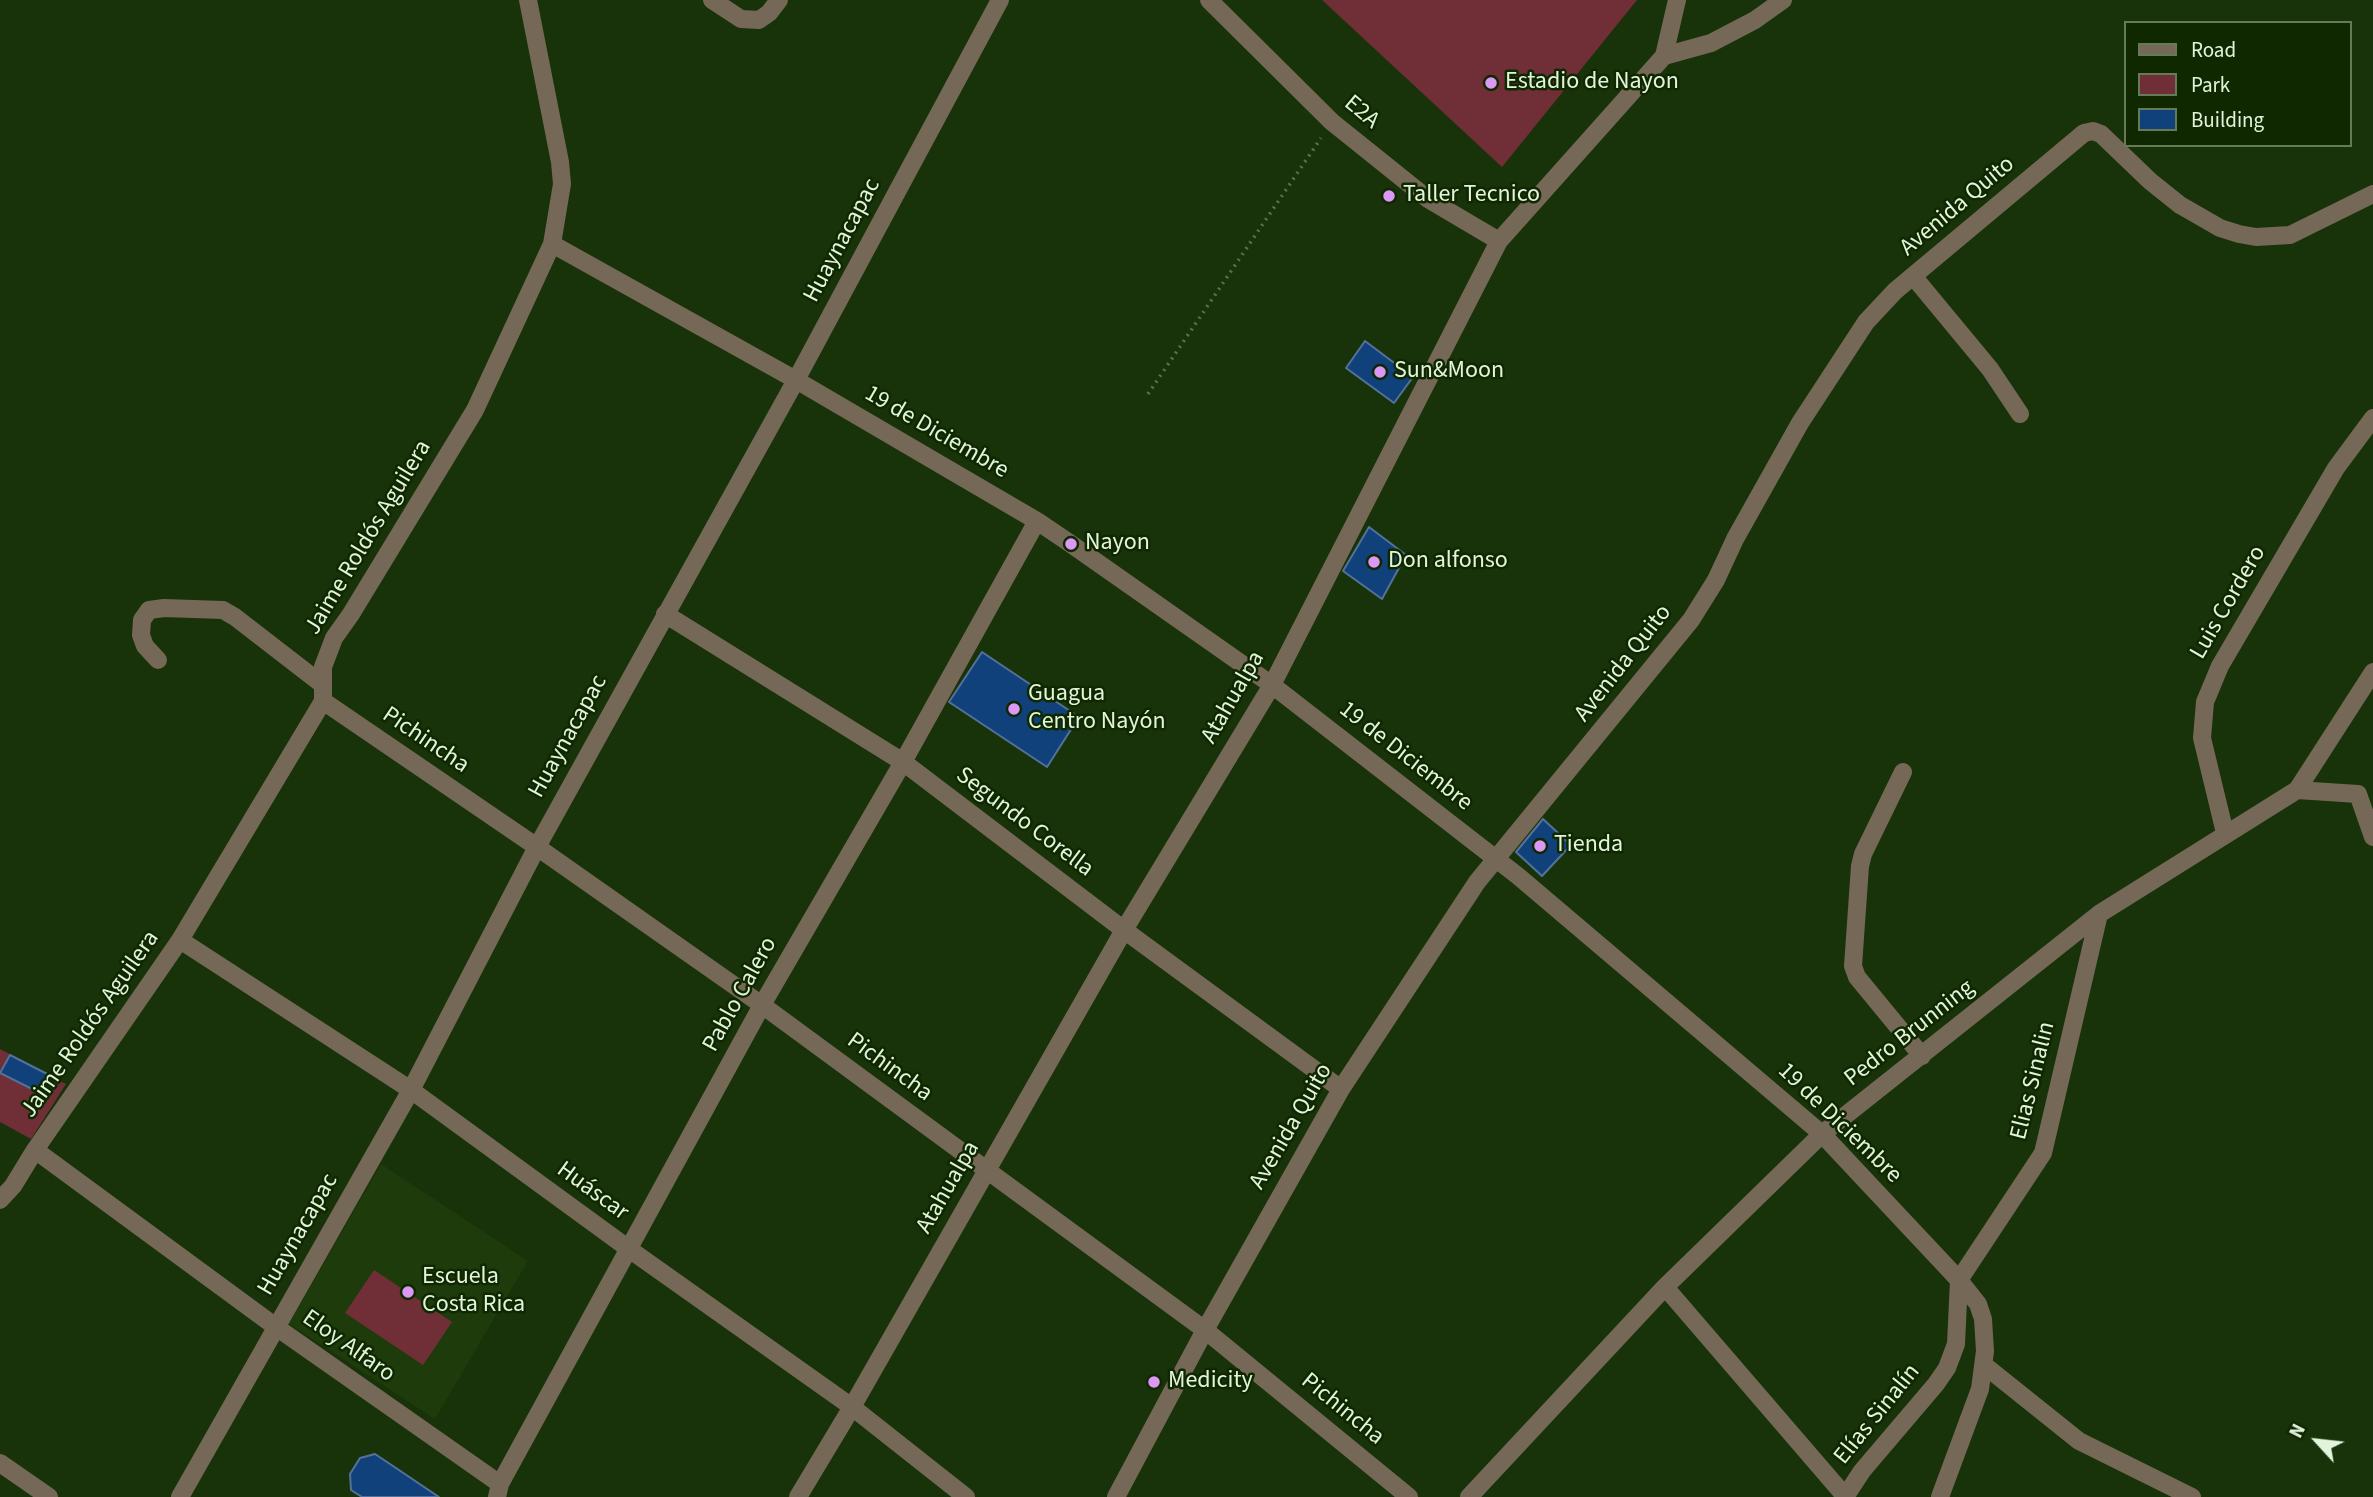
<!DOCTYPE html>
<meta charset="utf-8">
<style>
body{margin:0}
#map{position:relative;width:2373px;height:1497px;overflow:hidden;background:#183209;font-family:"Source Sans 3",sans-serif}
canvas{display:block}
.legend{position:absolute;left:2124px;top:21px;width:228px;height:126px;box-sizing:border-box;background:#0f2800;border:2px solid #647a58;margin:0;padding:9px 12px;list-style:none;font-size:21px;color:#e3f4dc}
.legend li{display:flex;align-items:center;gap:14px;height:35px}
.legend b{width:35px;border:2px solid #647a58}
.north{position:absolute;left:2282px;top:1406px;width:70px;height:70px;-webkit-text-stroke:5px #0f2800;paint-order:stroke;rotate:297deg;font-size:19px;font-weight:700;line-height:28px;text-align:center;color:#e3f4dc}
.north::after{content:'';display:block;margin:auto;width:24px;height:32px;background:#e3f4dc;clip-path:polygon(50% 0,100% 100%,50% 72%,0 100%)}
</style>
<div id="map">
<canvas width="2373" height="1497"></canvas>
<ul class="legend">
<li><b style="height:9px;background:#766856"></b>Road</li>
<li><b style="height:19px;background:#702f36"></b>Park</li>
<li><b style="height:19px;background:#11417a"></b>Building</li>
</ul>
<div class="north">N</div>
</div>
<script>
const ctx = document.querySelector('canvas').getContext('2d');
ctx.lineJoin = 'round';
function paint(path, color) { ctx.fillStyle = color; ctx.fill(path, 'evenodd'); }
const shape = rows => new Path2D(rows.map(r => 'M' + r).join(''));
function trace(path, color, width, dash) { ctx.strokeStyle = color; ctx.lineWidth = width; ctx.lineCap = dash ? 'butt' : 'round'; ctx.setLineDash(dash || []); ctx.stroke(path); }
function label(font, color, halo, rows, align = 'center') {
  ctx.font = font + ' "Source Sans 3",sans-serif'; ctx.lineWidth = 5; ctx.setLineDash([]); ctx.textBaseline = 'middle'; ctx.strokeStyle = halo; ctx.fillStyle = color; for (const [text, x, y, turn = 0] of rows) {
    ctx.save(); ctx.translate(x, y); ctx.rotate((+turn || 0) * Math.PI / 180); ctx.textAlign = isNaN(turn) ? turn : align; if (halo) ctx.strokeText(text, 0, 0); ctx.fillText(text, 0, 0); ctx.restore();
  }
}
const built = shape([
 [381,1164,528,1261,435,1419,289,1324]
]);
const green = shape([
 [1322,0,1637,0,1502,167],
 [0,1049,66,1084,31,1139,0,1122],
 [374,1270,452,1322,423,1365,345,1313]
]);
const building = shape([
 [1365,341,1413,377,1394,403,1346,368,1365,341],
 [1369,527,1406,555,1382,599,1343,571,1369,527],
 [982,652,1079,717,1047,767,949,702,982,652],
 [1543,819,1571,845,1542,876,1516,852,1543,819],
 [10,1055,57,1079,48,1097,0,1073,10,1055],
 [375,1454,393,1466,439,1497,362,1497,351,1490,350,1474,360,1458,375,1454]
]);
const path = shape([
 [1148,394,1321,138]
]);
const minor = shape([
 [712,0,741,19,759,20,769,13,779,0],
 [1209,0,1332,122,1428,199,1499,241],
 [1664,56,1677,0],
 [552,244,796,380,1037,521,1071,544,1272,685,1518,876,1822,1134,1959,1280,1978,1304,1983,1319,1985,1351,1980,1389,1940,1497],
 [1913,276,1990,369,2020,414],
 [665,614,903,762,1124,930,1341,1089],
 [158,660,145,646,141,635,142,620,149,610,164,608,223,610,235,617,323,685],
 [323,701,537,847,762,1005,988,1171,1205,1330,1409,1497],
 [1903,772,1863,854,1860,866,1853,966,1857,977,1922,1056],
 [2297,790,2358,794,2373,837],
 [2225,833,2202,738,2205,702,2220,666,2336,468,2373,418],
 [180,940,411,1090,629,1249,852,1407,966,1497],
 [35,1150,276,1327,500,1484],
 [0,1200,13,1186,35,1150,180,940,323,701,323,667,334,638,351,614,475,410,552,244,562,184,560,162,528,0],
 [1665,1287,1845,1496],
 [1984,1365,2079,1441,2192,1497],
 [0,1463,49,1497],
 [180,1497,411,1090,537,847,796,380,1000,0],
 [497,1497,500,1484,762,1005,903,762,1037,521],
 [798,1497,852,1407,1124,930,1272,685,1499,241,1664,56,1711,43,1755,20,1783,0],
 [1116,1497,1205,1330,1341,1089,1477,882,1691,620,1716,580,1735,539,1800,423,1866,322,1895,291,2084,133,2093,131,2101,134,2150,181,2180,205,2220,228,2239,234,2256,237,2290,235,2373,194],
 [1469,1497,1665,1287,1822,1134,2099,914,2297,790,2373,672],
 [1845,1497,1862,1471,1936,1384,1947,1368,1956,1344,1959,1280,2043,1153,2099,914]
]);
const markers = [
 [1491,83,7,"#db99f5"],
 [1389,196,7,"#db99f5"],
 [1380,372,7,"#db99f5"],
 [1071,544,7,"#db99f5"],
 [1374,562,7,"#db99f5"],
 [1014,709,7,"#db99f5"],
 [1540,846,7,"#db99f5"],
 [408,1292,7,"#db99f5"],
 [1154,1382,7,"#db99f5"]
];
const poiNames = [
 ["Estadio de Nayon",1505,83],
 ["Taller Tecnico",1403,196],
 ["Sun&Moon",1394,372],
 ["Nayon",1085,544],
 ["Don alfonso",1388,562],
 ["Guagua",1028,695],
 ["Centro Nayón",1028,723],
 ["Tienda",1554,846],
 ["Escuela",422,1278],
 ["Costa Rica",422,1306],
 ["Medicity",1168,1382]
];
const streetNames = [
 ["E2A",1361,113,40],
 ["Avenida Quito",1958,207,-40],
 ["Huaynacapac",843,241,-62],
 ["19 de Diciembre",936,433,30],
 ["Jaime Roldós Aguilera",369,538,-59],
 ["Luis Cordero",2229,603,-60],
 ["Avenida Quito",1624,664,-52],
 ["Atahualpa",1234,698,-60],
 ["Huaynacapac",569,737,-61],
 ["Pichincha",425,741,34],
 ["19 de Diciembre",1405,757,38],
 ["Segundo Corella",1024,823,37],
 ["Pablo Calero",741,995,-61],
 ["Jaime Roldós Aguilera",91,1025,-55],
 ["Pedro Brunning",1910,1034,-38],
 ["Pichincha",889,1068,36],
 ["Elias Sinalin",2034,1081,-76],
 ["19 de Diciembre",1839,1124,44],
 ["Avenida Quito",1292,1127,-60],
 ["Atahualpa",949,1188,-60],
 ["Huáscar",592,1192,36],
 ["Huaynacapac",299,1235,-60],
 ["Eloy Alfaro",348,1347,35],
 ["Pichincha",1342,1410,39],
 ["Elías Sinalín",1878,1415,-51]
];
paint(built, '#1e3b0b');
paint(green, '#702f36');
paint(building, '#11417a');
trace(building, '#547299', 2);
trace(path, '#5a714e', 3.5, [2, 5]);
trace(minor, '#766856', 18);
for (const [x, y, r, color] of markers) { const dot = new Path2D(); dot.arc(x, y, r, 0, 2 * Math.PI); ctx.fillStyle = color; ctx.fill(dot); trace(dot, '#0f2800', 2.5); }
label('24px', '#e3f4dc', '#0f2800', poiNames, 'left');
label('24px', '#e3f4dc', '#0f2800', streetNames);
</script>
